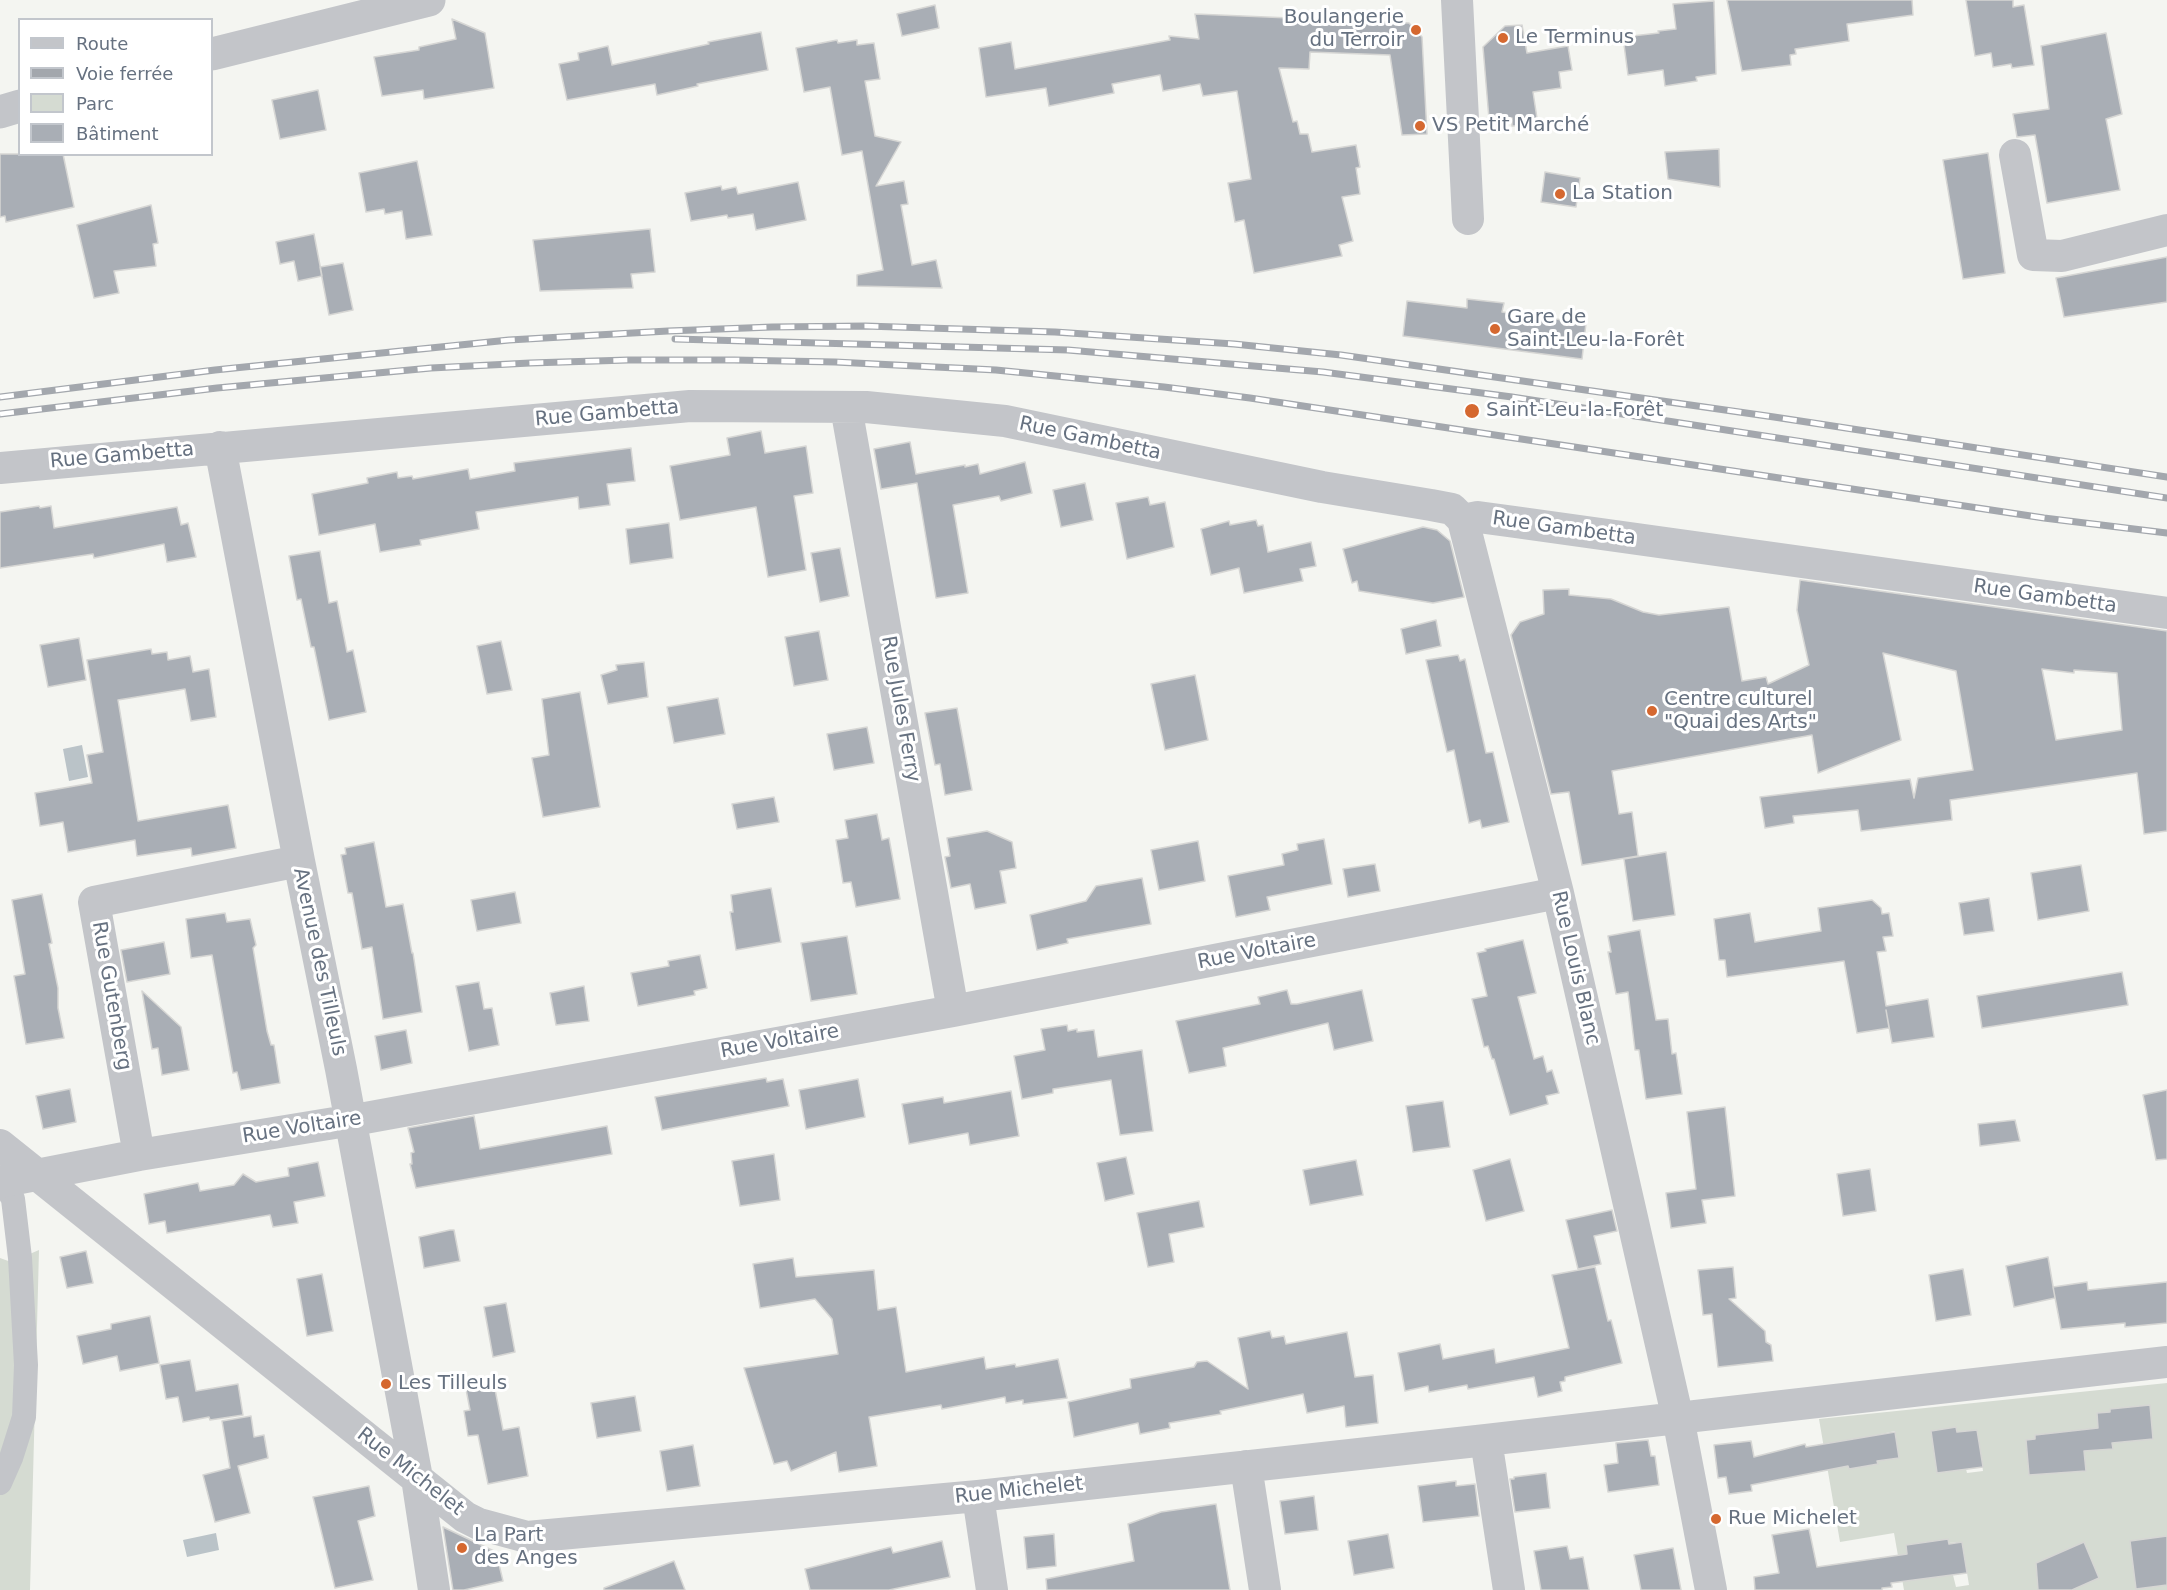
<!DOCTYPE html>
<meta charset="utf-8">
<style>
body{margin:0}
#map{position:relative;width:2167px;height:1590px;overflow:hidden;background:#f4f5f1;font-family:"DejaVu Sans",sans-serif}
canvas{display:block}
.legend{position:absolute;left:18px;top:18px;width:195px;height:138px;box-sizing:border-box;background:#fff;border:2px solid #c2c6cc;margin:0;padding:8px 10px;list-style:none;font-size:18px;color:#667180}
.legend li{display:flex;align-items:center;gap:12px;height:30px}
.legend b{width:30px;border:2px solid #c2c6cc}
</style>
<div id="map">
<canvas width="2167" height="1590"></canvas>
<ul class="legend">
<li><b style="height:8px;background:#c3c5c9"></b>Route</li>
<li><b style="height:8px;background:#a3a7ad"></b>Voie ferrée</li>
<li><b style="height:16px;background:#d5dbd2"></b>Parc</li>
<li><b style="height:16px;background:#a9aeb5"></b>Bâtiment</li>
</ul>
</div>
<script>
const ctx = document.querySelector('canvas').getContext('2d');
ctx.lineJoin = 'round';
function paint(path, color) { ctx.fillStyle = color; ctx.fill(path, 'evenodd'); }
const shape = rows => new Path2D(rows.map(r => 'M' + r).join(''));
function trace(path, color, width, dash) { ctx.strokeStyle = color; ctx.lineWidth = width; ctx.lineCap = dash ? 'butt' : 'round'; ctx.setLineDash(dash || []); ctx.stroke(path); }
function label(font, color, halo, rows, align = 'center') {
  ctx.font = font + ' "DejaVu Sans",sans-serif'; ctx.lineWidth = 6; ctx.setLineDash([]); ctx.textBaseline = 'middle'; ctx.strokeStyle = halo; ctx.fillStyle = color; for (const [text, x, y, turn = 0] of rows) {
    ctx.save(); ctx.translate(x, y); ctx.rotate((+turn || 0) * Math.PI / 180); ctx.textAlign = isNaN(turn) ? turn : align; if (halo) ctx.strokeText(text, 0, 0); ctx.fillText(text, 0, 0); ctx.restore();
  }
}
const green = shape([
 [39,1250,30,1590,0,1590,0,1258,11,1262],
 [2167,1383,2167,1590,1904,1590,1894,1533,1840,1542,1819,1419],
 [2150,1405,2153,1439,2112,1443,2112,1449,2100,1450,2098,1413,2110,1412,2110,1409],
 [1956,1427,1957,1432,1977,1430,1983,1471,1967,1473,1965,1465,1951,1471,1938,1473,1931,1431],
 [1895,1431,1898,1458,1881,1460,1877,1435],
 [1873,1436,1878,1464,1849,1469,1844,1441],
 [1962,1542,1969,1585,1956,1587,1953,1575,1911,1580,1906,1546]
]);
const water = shape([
 [82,745,88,777,69,781,63,749],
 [216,1533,219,1550,187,1557,183,1540]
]);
const building = shape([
 [1727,0,1912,0,1913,15,1847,24,1849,41,1795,49,1796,54,1790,55,1791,65,1742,71,1727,0],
 [1966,0,2013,0,2013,7,2024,5,2034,65,2012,68,2011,64,1993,67,1991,53,1975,56,1966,0],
 [1714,1,1716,74,1696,77,1697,81,1665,86,1663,70,1628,75,1623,37,1659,33,1658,31,1676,29,1673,4,1714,1],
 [935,5,939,28,902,36,897,14,935,5],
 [1195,14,1409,23,1422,37,1427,134,1402,135,1390,55,1310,52,1309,69,1279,68,1293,122,1297,121,1300,134,1308,134,1312,152,1356,145,1360,167,1356,168,1360,194,1342,197,1353,241,1339,245,1342,256,1254,273,1244,220,1235,222,1228,183,1251,179,1237,91,1203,96,1200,84,1163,91,1160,75,1112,84,1114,93,1049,106,1046,88,986,97,979,48,1011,42,1015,69,1170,40,1169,36,1199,39,1195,14],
 [452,19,485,33,494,88,424,99,423,90,382,96,374,57,419,50,419,47,456,39,452,19],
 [1522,25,1527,53,1568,46,1572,70,1559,72,1561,88,1533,92,1538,125,1512,126,1512,118,1489,119,1483,47,1505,26,1522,25],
 [761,32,768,70,697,84,698,86,657,95,655,84,567,100,559,64,579,60,578,53,608,46,612,65,709,44,708,42,761,32],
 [2106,33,2122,114,2106,119,2120,190,2047,203,2035,135,2017,137,2013,114,2049,109,2041,46,2106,33],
 [837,40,838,43,857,40,857,45,874,43,880,79,865,81,875,136,901,142,876,186,904,181,908,204,901,205,912,265,936,260,942,288,857,286,857,275,883,270,862,151,842,155,830,87,804,92,796,48,837,40],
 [318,90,326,130,280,139,272,100,318,90],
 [1719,149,1720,187,1668,179,1665,152,1719,149],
 [1988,153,2005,273,1963,279,1943,160,1988,153],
 [0,154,63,154,74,207,6,222,5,216,0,217,0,154],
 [417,161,432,235,406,239,402,211,385,214,384,209,366,212,359,173,417,161],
 [1545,172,1580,178,1576,207,1541,202,1545,172],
 [798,182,806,220,756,230,753,214,728,218,727,215,691,221,685,193,721,186,722,190,736,187,738,194,798,182],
 [151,205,158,243,153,244,156,266,114,271,119,293,94,298,77,225,151,205],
 [650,229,655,272,631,274,633,288,540,291,533,240,650,229],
 [314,234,322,276,298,281,294,261,280,264,276,242,314,234],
 [2167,257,2167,302,2064,317,2056,278,2167,257],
 [343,263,353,310,329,315,320,267,343,263],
 [1467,299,1504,303,1502,312,1586,323,1582,359,1403,336,1407,301,1467,308,1467,299],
 [761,431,765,453,806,446,813,493,794,496,806,570,768,577,756,507,680,520,670,466,730,455,727,438,761,431],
 [910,442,916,474,965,465,965,467,978,464,980,474,1025,462,1032,493,1001,501,999,496,953,505,968,593,936,598,917,483,881,489,874,449,910,442],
 [631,448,635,481,607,484,610,505,579,509,578,497,476,512,479,529,420,540,421,545,380,552,375,524,319,535,312,494,368,483,367,478,397,472,398,478,412,476,413,479,468,469,470,479,515,471,514,463,631,448],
 [1085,483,1093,520,1061,527,1053,490,1085,483],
 [1148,497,1150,505,1165,502,1174,547,1127,559,1116,503,1148,497],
 [39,506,40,508,51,506,54,528,177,507,181,525,188,523,196,557,167,562,164,544,94,558,93,554,0,568,0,512,39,506],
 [1256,520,1258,526,1263,525,1268,552,1311,542,1316,566,1300,569,1303,581,1244,593,1239,568,1211,575,1201,529,1229,521,1230,525,1256,520],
 [669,523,673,558,630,564,626,529,669,523],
 [1423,527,1437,530,1450,541,1464,597,1433,603,1359,591,1357,581,1352,583,1343,549,1423,527],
 [840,548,849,596,820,602,811,553,840,548],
 [320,551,329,603,337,601,347,652,353,650,366,712,329,720,314,647,311,647,301,599,297,600,289,556,320,551],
 [1800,580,2167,631,2167,831,2144,834,2137,773,1950,800,1952,820,1861,831,1858,810,1793,816,1794,823,1765,828,1760,797,1910,779,1914,798,1918,778,1973,770,1956,671,1883,653,1901,740,1818,773,1812,735,1612,771,1619,814,1632,812,1638,856,1582,865,1569,792,1551,794,1511,635,1520,622,1544,614,1543,590,1569,589,1569,595,1611,599,1643,612,1659,615,1729,607,1742,681,1766,677,1768,684,1809,665,1797,610,1800,580],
 [2042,669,2074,673,2074,670,2117,673,2122,730,2056,740,2042,669],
 [1436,620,1441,646,1406,654,1401,629,1436,620],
 [819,631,828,680,794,686,785,637,819,631],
 [79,638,86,680,48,687,40,645,79,638],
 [501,641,512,690,487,694,477,646,501,641],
 [151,649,152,654,167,652,168,660,190,656,193,672,209,669,216,717,191,721,185,689,118,700,138,821,228,805,236,848,192,856,191,848,137,856,135,840,68,852,63,822,40,826,35,793,92,783,87,755,103,752,87,660,151,649],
 [1458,655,1460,661,1465,659,1486,753,1493,752,1509,822,1482,828,1480,820,1469,823,1454,750,1447,752,1426,660,1458,655],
 [644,662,648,697,608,704,601,675,617,670,616,665,644,662],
 [1195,675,1208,740,1165,750,1151,684,1195,675],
 [580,692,600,807,543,817,532,758,549,755,542,699,580,692],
 [718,698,725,734,674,743,667,707,718,698],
 [957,708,972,790,945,795,940,764,935,765,925,713,957,708],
 [867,727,874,763,834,770,827,734,867,727],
 [774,797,779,822,737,829,732,804,774,797],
 [877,814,882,840,889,838,900,899,856,907,851,882,843,883,836,840,848,838,845,820,877,814],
 [987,831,1012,842,1016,868,1000,871,1006,903,975,909,970,884,951,888,945,857,950,856,947,838,987,831],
 [1324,839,1332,884,1267,897,1270,910,1236,917,1228,876,1284,865,1282,854,1298,850,1297,844,1324,839],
 [1198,841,1205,881,1159,890,1151,850,1198,841],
 [374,842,386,907,403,904,412,953,413,953,422,1012,383,1019,372,947,362,949,352,893,348,893,341,855,346,854,345,848,374,842],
 [1666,852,1675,915,1633,921,1624,859,1666,852],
 [1375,864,1380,891,1348,897,1343,869,1375,864],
 [2081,865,2089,911,2038,920,2031,873,2081,865],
 [1142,878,1151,924,1067,939,1068,943,1037,950,1030,915,1086,901,1096,886,1142,878],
 [771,888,781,942,736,950,730,912,733,912,731,895,771,888],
 [515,892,521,923,477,931,471,900,515,892],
 [42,894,52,943,49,944,58,988,58,1008,64,1038,26,1044,14,976,25,974,12,900,42,894],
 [1989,898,1994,931,1964,935,1959,903,1989,898],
 [1872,900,1881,908,1882,914,1889,913,1893,936,1883,937,1886,951,1877,952,1886,1006,1928,999,1934,1037,1892,1043,1886,1010,1889,1028,1857,1033,1844,961,1727,977,1725,960,1719,960,1714,919,1750,913,1755,942,1821,931,1818,908,1872,900],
 [225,913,227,922,250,919,256,945,253,948,267,1031,271,1045,274,1045,280,1083,241,1090,237,1072,233,1073,212,955,191,958,186,919,225,913],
 [1640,930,1656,1020,1668,1019,1672,1054,1676,1053,1682,1094,1646,1099,1639,1050,1635,1050,1628,992,1616,994,1608,952,1611,952,1608,936,1640,930],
 [847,936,857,994,811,1001,801,943,847,936],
 [1523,940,1536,993,1518,997,1534,1059,1543,1056,1547,1072,1552,1070,1559,1093,1546,1096,1548,1104,1510,1115,1494,1059,1492,1059,1488,1046,1484,1047,1472,999,1487,996,1477,953,1486,951,1485,949,1523,940],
 [164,942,170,974,127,982,121,950,164,942],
 [700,955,707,988,694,991,695,995,638,1006,631,973,669,966,668,961,700,955],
 [2122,972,2128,1005,1982,1028,1977,996,2122,972],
 [479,982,484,1009,492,1008,499,1045,469,1051,456,986,479,982],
 [584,986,589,1021,556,1025,550,993,584,986],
 [1287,990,1291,1004,1297,1004,1362,990,1373,1041,1334,1050,1328,1023,1223,1048,1226,1066,1189,1073,1176,1021,1260,1004,1258,997,1287,990],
 [142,991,181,1027,189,1070,162,1075,158,1048,152,1049,142,991],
 [1067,1025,1068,1031,1077,1029,1077,1032,1094,1030,1098,1057,1142,1050,1153,1131,1120,1135,1111,1080,1053,1089,1053,1093,1022,1099,1014,1056,1045,1050,1041,1029,1067,1025],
 [406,1030,412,1063,381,1070,375,1036,406,1030],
 [766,1078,767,1082,783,1079,789,1106,662,1130,655,1097,766,1078],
 [858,1079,865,1117,806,1129,799,1090,858,1079],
 [70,1089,76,1122,43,1129,36,1096,70,1089],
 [2167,1090,2167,1159,2156,1160,2143,1095,2167,1090],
 [1011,1091,1019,1136,970,1145,968,1133,909,1144,902,1104,943,1097,944,1103,1011,1091],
 [1443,1101,1450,1147,1413,1152,1406,1106,1443,1101],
 [1725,1107,1735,1196,1702,1200,1706,1223,1671,1228,1666,1193,1696,1189,1687,1112,1725,1107],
 [474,1116,480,1149,607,1126,612,1154,416,1188,410,1164,412,1164,411,1153,414,1152,408,1128,474,1116],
 [2015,1120,2020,1141,1980,1146,1978,1124,2015,1120],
 [774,1154,780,1200,740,1206,732,1161,774,1154],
 [1126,1157,1134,1194,1105,1201,1097,1163,1126,1157],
 [1510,1159,1524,1211,1486,1221,1473,1170,1510,1159],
 [1356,1160,1363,1195,1310,1205,1303,1170,1356,1160],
 [318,1162,325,1196,294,1202,298,1223,273,1227,270,1215,167,1233,165,1221,149,1224,144,1194,198,1183,200,1191,234,1185,243,1174,256,1182,289,1176,288,1168,318,1162],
 [1870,1169,1876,1211,1843,1216,1837,1174,1870,1169],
 [1199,1201,1204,1227,1169,1234,1174,1262,1148,1267,1137,1213,1199,1201],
 [1612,1210,1617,1231,1594,1236,1601,1264,1578,1269,1566,1220,1612,1210],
 [450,1230,454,1230,460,1261,424,1268,419,1237,450,1230],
 [86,1251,93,1283,67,1288,60,1257,86,1251],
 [2048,1257,2055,1298,2014,1307,2006,1266,2048,1257],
 [793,1258,796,1277,874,1270,878,1310,896,1307,906,1372,984,1357,986,1369,1015,1364,1016,1367,1058,1359,1067,1398,1023,1404,1023,1400,1006,1403,1005,1397,942,1409,941,1405,869,1417,877,1466,839,1472,836,1452,791,1471,787,1461,774,1464,744,1368,838,1354,832,1319,815,1299,760,1308,753,1264,793,1258],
 [1595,1267,1608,1321,1611,1320,1622,1363,1565,1377,1565,1381,1560,1382,1562,1391,1538,1397,1534,1377,1468,1389,1467,1385,1429,1392,1428,1386,1405,1391,1398,1353,1440,1344,1443,1359,1494,1349,1496,1363,1569,1348,1552,1275,1595,1267],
 [1733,1267,1736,1298,1729,1299,1765,1331,1766,1342,1771,1345,1773,1361,1718,1367,1712,1314,1703,1315,1698,1270,1733,1267],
 [1963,1269,1971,1315,1936,1321,1929,1275,1963,1269],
 [322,1274,333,1331,307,1336,297,1279,322,1274],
 [2087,1282,2088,1290,2167,1282,2167,1323,2125,1327,2125,1323,2061,1329,2053,1287,2087,1282],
 [506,1303,515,1352,493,1357,484,1307,506,1303],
 [150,1316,159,1363,120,1371,117,1356,83,1364,77,1336,111,1329,111,1324,150,1316],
 [1270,1331,1272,1338,1284,1336,1286,1344,1347,1332,1355,1377,1373,1375,1378,1423,1346,1427,1344,1406,1307,1413,1303,1394,1220,1411,1221,1414,1169,1423,1170,1428,1140,1434,1138,1423,1074,1437,1068,1402,1131,1388,1130,1379,1194,1367,1197,1362,1207,1361,1248,1389,1238,1338,1270,1331],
 [190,1360,196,1391,238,1384,243,1415,210,1420,209,1417,183,1422,178,1397,166,1399,160,1365,190,1360],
 [493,1379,503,1430,519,1427,528,1476,488,1484,478,1435,468,1436,464,1411,470,1410,465,1384,493,1379],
 [635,1396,641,1431,597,1438,591,1403,635,1396],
 [2150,1405,2153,1439,2112,1443,2113,1449,2084,1451,2086,1471,2029,1475,2026,1440,2035,1439,2035,1435,2098,1428,2097,1413,2110,1412,2110,1409,2150,1405],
 [251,1416,254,1437,264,1435,268,1458,238,1466,250,1513,215,1522,203,1475,230,1468,222,1421,251,1416],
 [1956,1427,1957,1432,1977,1430,1983,1467,1937,1473,1931,1431,1956,1427],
 [1895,1432,1899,1458,1877,1461,1878,1464,1849,1469,1848,1466,1751,1485,1752,1491,1729,1494,1726,1477,1718,1478,1714,1445,1751,1441,1754,1457,1805,1444,1806,1447,1895,1432],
 [1648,1440,1651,1456,1655,1456,1659,1485,1608,1492,1604,1465,1618,1463,1616,1443,1648,1440],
 [693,1445,700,1486,667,1491,660,1451,693,1445],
 [1546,1473,1550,1508,1515,1512,1510,1479,1514,1479,1514,1477,1546,1473],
 [1456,1481,1456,1486,1475,1484,1479,1516,1423,1522,1418,1486,1456,1481],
 [369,1486,375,1516,358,1521,373,1580,335,1588,313,1497,369,1486],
 [1314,1496,1318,1530,1285,1534,1280,1501,1314,1496],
 [1216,1504,1230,1590,1047,1590,1046,1579,1134,1561,1128,1524,1161,1512,1216,1504],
 [443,1527,496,1552,503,1581,464,1590,453,1590,443,1527],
 [1809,1529,1817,1567,1907,1554,1906,1545,1948,1539,1949,1544,1962,1542,1967,1573,1891,1583,1892,1587,1882,1588,1882,1590,1755,1590,1754,1577,1779,1573,1772,1535,1809,1529],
 [1054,1534,1056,1566,1027,1569,1024,1537,1054,1534],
 [1388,1534,1394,1568,1354,1575,1348,1541,1388,1534],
 [2167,1536,2167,1585,2136,1589,2130,1541,2167,1536],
 [942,1541,950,1577,889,1590,810,1590,805,1569,891,1547,893,1553,942,1541],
 [2084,1542,2099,1578,2072,1590,2038,1590,2036,1563,2084,1542],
 [1567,1546,1570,1559,1583,1557,1589,1590,1541,1590,1534,1551,1567,1546],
 [1673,1548,1681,1590,1641,1590,1634,1555,1673,1548],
 [674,1561,685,1590,604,1590,604,1588,674,1561]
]);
const pedestrian = shape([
 [0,1483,11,1458,24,1417,26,1365,20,1258,13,1199,3,1182]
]);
const minor = shape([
 [1457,0,1468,219],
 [2015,155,2033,255,2062,256,2167,230],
 [846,407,953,1011],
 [220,447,299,861,341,1069,417,1478,434,1590],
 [0,468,690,406,866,407,1005,421,1322,487,1431,505,1452,509,1463,520],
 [1463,520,1558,893,1680,1428,1711,1590],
 [1463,520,1478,517,1515,522,2167,613],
 [0,1145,465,1517,479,1524,527,1537,978,1496,1486,1440,2167,1362],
 [139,1155,94,902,299,861],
 [0,1182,139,1155,365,1118,953,1011,1558,893],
 [1486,1440,1509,1590],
 [1246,1466,1265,1590],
 [978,1496,992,1590]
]);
const tertiary = shape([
 [212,54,429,0],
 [0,112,20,106]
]);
const rail = shape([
 [675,339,1068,350,1323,372,1512,397,2167,498],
 [0,397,215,370,509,340,668,331,772,327,865,326,1055,332,1234,344,1341,355,1774,417,2167,477],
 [0,414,217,388,431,368,530,363,628,360,734,360,835,362,996,370,1164,387,1250,398,2044,518,2167,533]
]);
const markers = [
 [1416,30,6,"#d56830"],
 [1503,38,6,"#d56830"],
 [1420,126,6,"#d56830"],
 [1560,194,6,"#d56830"],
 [1495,329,6,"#d56830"],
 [1472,411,8,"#d56830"],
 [1652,711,6,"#d56830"],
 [386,1384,6,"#d56830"],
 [1716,1519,6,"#d56830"],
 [462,1548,6,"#d56830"]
];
const poiNames = [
 ["Boulangerie",1404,18,"right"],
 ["du Terroir",1404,41,"right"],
 ["Le Terminus",1515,38],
 ["VS Petit Marché",1432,126],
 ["La Station",1572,194],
 ["Gare de",1507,318],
 ["Saint-Leu-la-Forêt",1507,341],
 ["Saint-Leu-la-Forêt",1486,411],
 ["Centre culturel",1664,700],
 ["\"Quai des Arts\"",1664,723],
 ["Les Tilleuls",398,1384],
 ["Rue Michelet",1728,1519],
 ["La Part",474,1536],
 ["des Anges",474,1559]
];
const streetNames = [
 ["Rue Gambetta",607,414,-5],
 ["Rue Gambetta",1090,439,12],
 ["Rue Gambetta",122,456,-5],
 ["Rue Gambetta",1564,529,8],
 ["Rue Gambetta",2045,597,8],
 ["Rue Jules Ferry",900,709,80],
 ["Rue Voltaire",1257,952,-11],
 ["Avenue des Tilleuls",319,962,78],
 ["Rue Louis Blanc",1575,968,77],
 ["Rue Gutenberg",111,996,80],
 ["Rue Voltaire",780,1042,-10],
 ["Rue Voltaire",302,1128,-9],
 ["Rue Michelet",410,1472,38],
 ["Rue Michelet",1019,1491,-6]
];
paint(green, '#d5dbd2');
paint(water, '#bac3c8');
paint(building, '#a9aeb5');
trace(building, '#d6d6d4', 1.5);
trace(pedestrian, '#c3c5c9', 24);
trace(minor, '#c3c5c9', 32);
trace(tertiary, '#c3c5c9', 33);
trace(rail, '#a3a7ad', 7);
trace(rail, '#fff', 4.5, [14]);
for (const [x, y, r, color] of markers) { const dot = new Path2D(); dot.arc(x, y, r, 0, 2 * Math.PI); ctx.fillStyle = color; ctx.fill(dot); trace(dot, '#fff', 2); }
label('20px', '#667180', '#fff', poiNames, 'left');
label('20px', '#667180', '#fff', streetNames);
</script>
